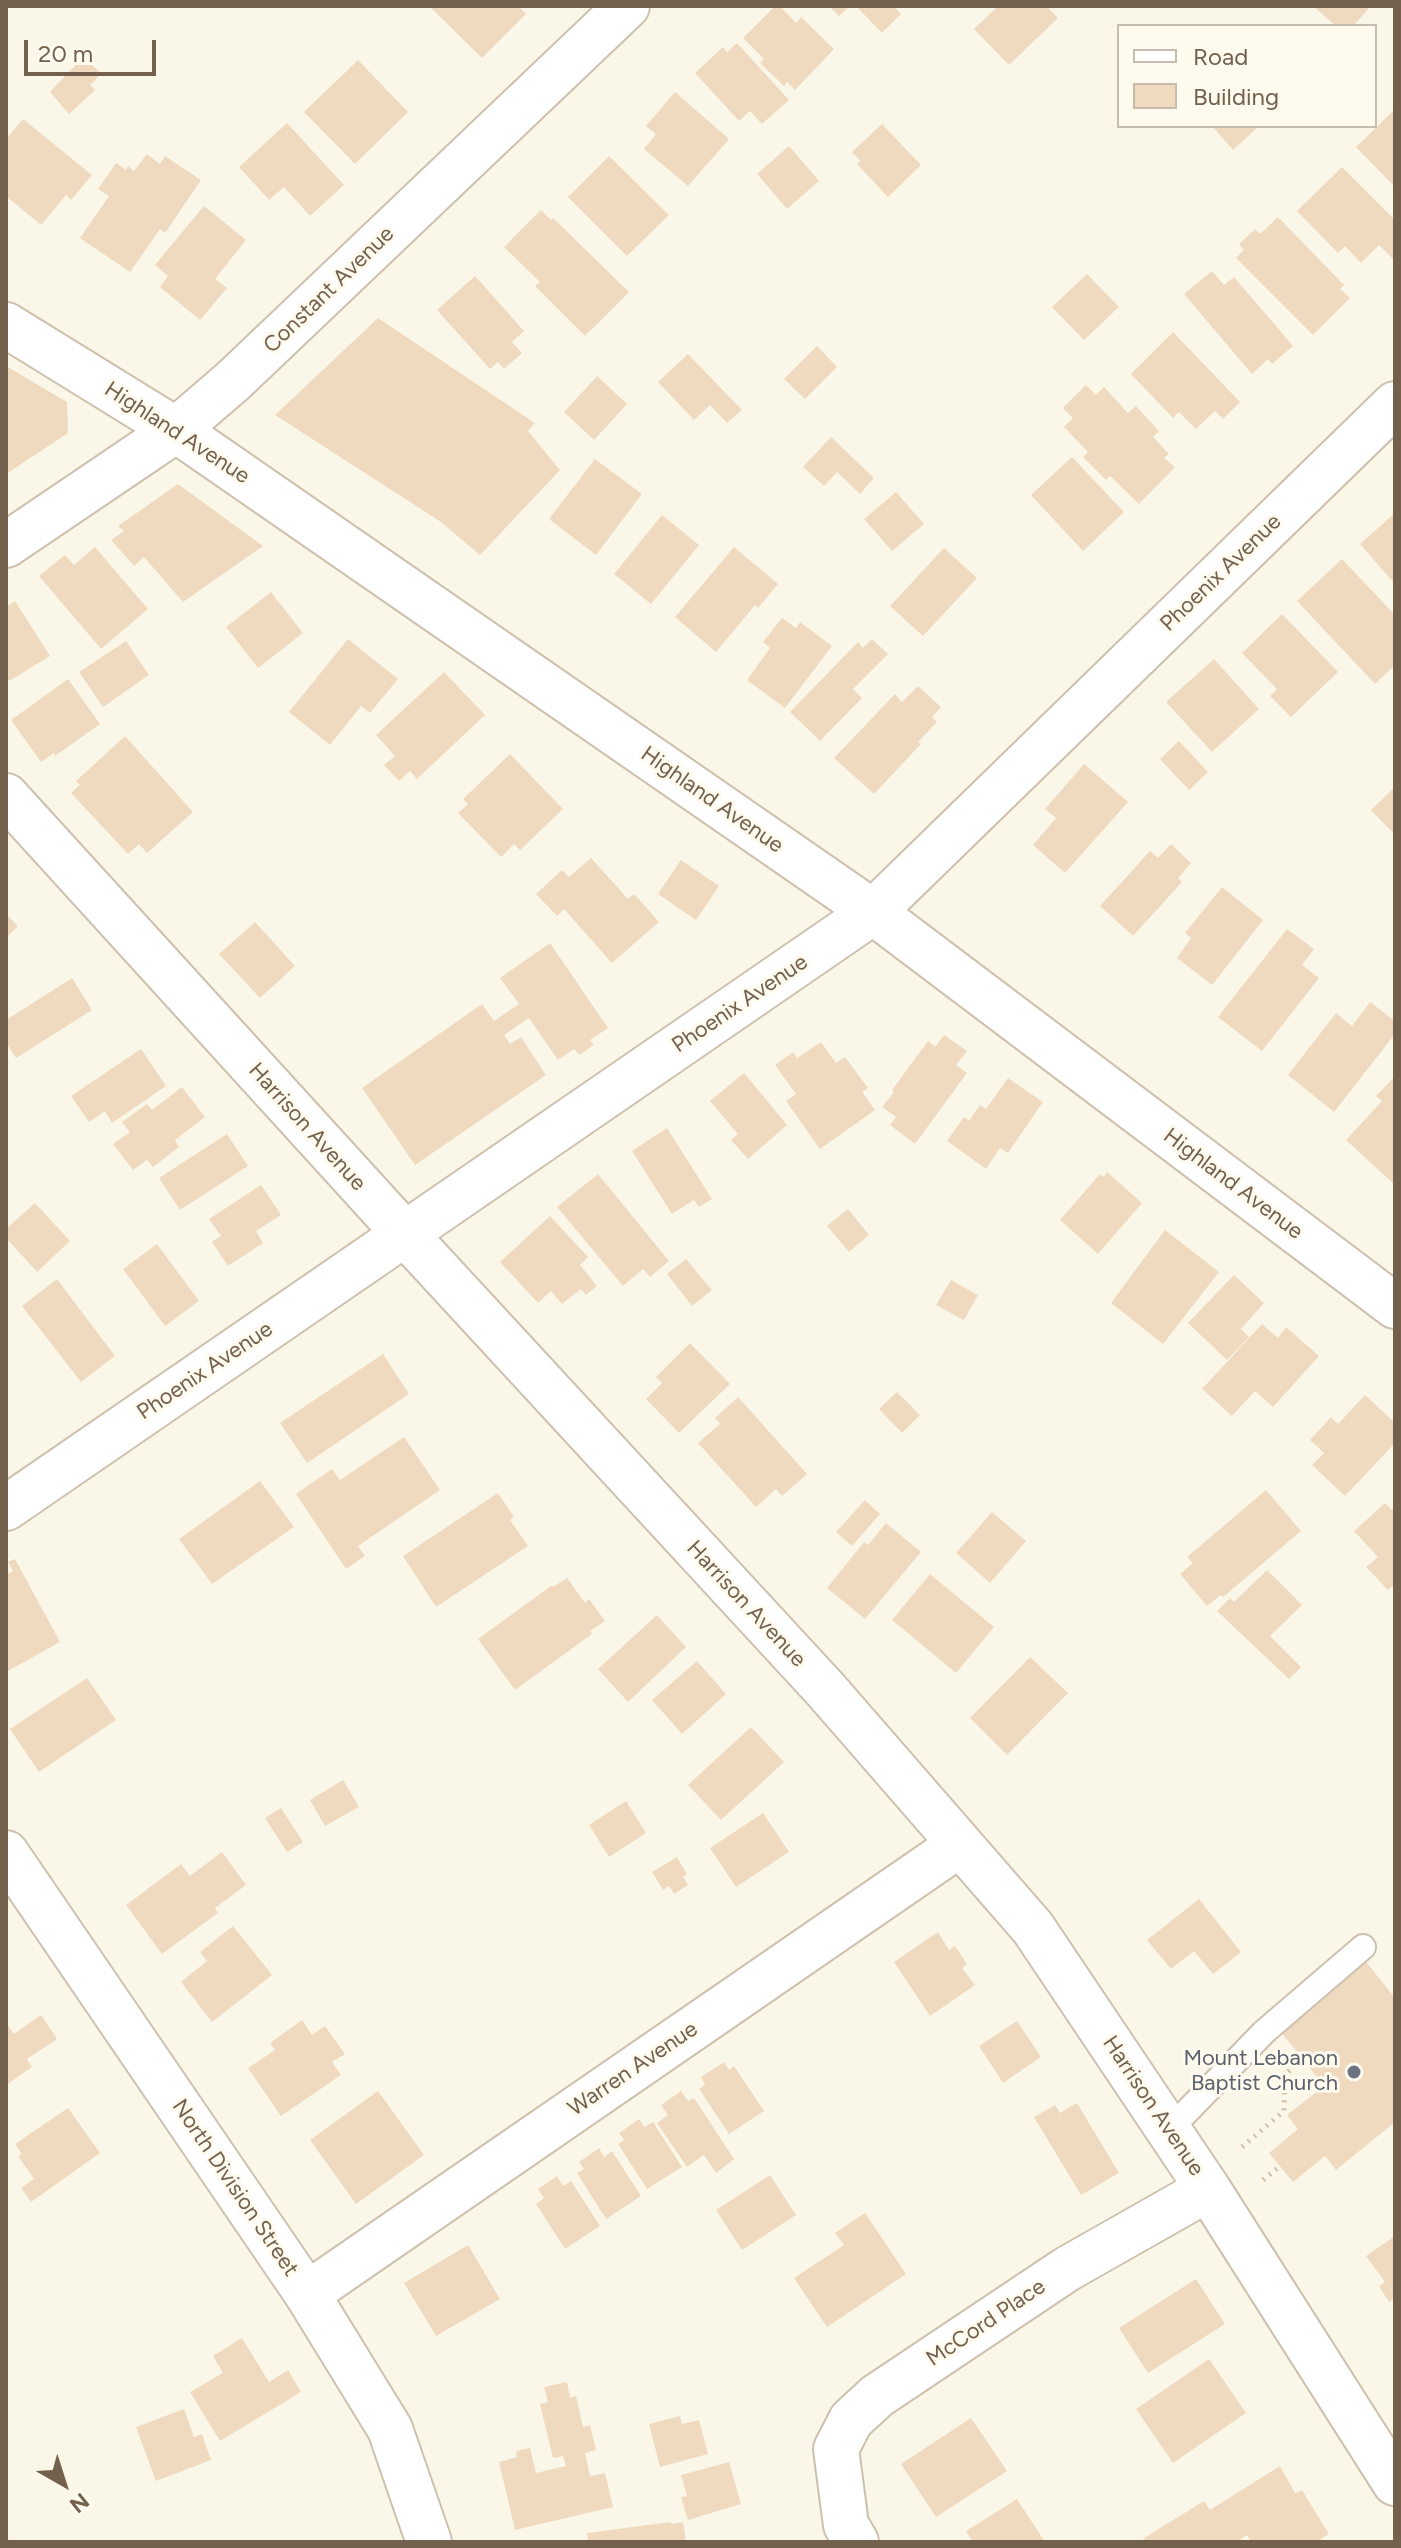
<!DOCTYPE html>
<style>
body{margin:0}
#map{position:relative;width:1401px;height:2548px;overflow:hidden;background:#fbf7e8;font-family:Figtree,sans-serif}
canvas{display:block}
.frame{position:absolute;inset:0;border:8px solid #74614d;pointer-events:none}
.legend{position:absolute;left:1117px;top:24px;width:260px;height:104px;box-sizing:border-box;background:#fefaee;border:2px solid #c7bdae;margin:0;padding:10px 14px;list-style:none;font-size:24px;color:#74614d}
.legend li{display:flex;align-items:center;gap:16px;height:40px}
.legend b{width:40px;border:2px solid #c7bdae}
.north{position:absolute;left:24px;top:2444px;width:80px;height:80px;-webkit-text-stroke:6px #fefaee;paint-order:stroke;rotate:141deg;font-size:22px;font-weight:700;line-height:32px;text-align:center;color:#74614d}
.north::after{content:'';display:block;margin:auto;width:28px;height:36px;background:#74614d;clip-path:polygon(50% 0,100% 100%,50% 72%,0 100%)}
.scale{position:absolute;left:24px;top:40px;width:132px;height:36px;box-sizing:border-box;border:4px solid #74614d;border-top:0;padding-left:10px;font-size:24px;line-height:28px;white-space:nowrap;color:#74614d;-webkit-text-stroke:6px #fefaee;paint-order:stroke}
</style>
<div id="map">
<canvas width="1401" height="2548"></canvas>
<div class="frame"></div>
<ul class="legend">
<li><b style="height:10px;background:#fff"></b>Road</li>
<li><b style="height:22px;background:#efdac0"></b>Building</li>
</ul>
<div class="north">N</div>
<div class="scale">20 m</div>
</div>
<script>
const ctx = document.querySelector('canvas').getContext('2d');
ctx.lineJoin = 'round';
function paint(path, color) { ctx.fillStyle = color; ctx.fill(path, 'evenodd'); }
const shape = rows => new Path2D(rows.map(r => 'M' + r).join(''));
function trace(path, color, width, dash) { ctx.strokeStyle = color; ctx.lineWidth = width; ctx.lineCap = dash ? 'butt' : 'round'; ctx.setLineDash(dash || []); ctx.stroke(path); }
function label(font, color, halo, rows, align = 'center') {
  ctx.font = font + ' Figtree,sans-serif'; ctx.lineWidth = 6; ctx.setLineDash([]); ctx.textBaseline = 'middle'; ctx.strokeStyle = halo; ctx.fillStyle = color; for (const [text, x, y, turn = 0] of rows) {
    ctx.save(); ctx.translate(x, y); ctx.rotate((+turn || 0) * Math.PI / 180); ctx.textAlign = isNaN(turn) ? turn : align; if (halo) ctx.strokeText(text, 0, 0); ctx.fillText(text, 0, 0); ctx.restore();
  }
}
const building = shape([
 [429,6,518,6,526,14,482,58],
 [775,6,780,6,796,23,801,17,834,49,795,90,787,82,784,86,760,63,764,59,743,38],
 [829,6,850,6,839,16],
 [856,6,893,6,901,14,882,33],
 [998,6,1052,6,1049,9,1058,18,1009,65,974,29],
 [1313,6,1371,6,1353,26,1336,26],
 [737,43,789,100,762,124,750,111,739,121,695,73,723,47,727,52],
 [84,56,101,74,90,85,95,90,69,114,50,92],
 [358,60,408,112,355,164,304,112],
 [675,92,729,139,688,186,644,149,656,134,646,126],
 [1395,109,1395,187,1356,147],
 [23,119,92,175,71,200,66,195,41,225,6,196,6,139],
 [287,123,344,185,310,216,284,187,269,200,239,167],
 [882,124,921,165,888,197,857,164,860,161,852,152],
 [1212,126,1259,126,1233,150],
 [789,146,819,181,787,209,757,174],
 [147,154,160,164,165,156,201,180,165,233,160,229,130,272,80,238,109,196,98,189,116,163,126,170,128,166,134,171],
 [609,156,669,215,627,256,568,197],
 [1342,167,1395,220,1393,259,1379,245,1361,263,1345,246,1338,253,1297,211],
 [204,206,246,240,215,279,227,288,200,320,160,287,168,276,155,265],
 [541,210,551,220,553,218,629,292,585,336,535,286,540,282,504,247],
 [1278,217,1344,285,1340,289,1350,298,1313,335,1236,258,1244,250,1239,244,1255,229,1260,234],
 [1212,271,1224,285,1234,277,1293,346,1272,364,1268,359,1252,374,1184,294],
 [1087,274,1119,307,1084,340,1052,307],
 [475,276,524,331,512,342,522,353,504,369,498,362,490,369,437,310],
 [378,318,535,423,528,431,560,470,480,555,441,522,275,415],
 [1173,332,1240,402,1223,419,1215,411,1196,429,1179,412,1173,418,1131,374],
 [817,346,837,367,805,399,784,379],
 [688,354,742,410,727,423,710,405,694,420,658,382],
 [6,366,67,402,68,433,6,474],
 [597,376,627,404,594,440,564,412],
 [1086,385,1096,395,1104,387,1128,413,1136,406,1159,431,1153,437,1169,454,1164,458,1175,467,1139,504,1110,476,1106,480,1083,457,1088,452,1064,427,1073,418,1063,408],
 [831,437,874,478,860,494,837,472,824,486,803,467],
 [1072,457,1124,512,1083,551,1031,495],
 [595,459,642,494,596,555,549,519],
 [178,484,263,546,183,602,144,557,134,566,111,540,124,531,118,526],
 [896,492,924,524,892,551,864,519],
 [1395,513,1395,584,1360,544],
 [662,515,699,545,651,604,614,574],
 [95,547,148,609,101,649,39,576,65,555,74,565],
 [734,547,778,584,758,608,755,605,716,652,675,617],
 [944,548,977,578,923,636,890,606],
 [1342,559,1395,615,1395,665,1375,684,1297,601],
 [271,592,303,633,258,668,226,627],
 [15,601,50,656,9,681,6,676,6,607],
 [1282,614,1338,672,1291,717,1270,696,1277,689,1242,653],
 [782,618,796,628,800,622,832,646,785,708,747,680,770,648,763,642],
 [348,639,398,679,370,713,361,706,330,745,289,712],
 [872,639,888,654,853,689,862,698,820,741,790,712,858,642,863,648],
 [126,641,149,675,103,707,79,672],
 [1214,659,1259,709,1212,752,1166,702],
 [444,672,485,715,417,779,410,771,399,781,384,765,395,756,376,735],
 [68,679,100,724,55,756,54,753,41,762,11,720],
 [918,686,941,707,932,717,937,722,918,742,921,744,874,794,834,758,895,694,902,702],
 [125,736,193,812,147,853,139,844,128,854,71,793,80,785,76,781],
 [1179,741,1208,772,1189,790,1160,759],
 [510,754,563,809,520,850,514,844,501,857,458,813,468,804,463,799],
 [1084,764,1128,802,1065,873,1033,845,1056,818,1045,809],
 [1395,787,1395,835,1371,810],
 [1171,844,1191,863,1178,878,1182,882,1133,936,1100,906,1150,851,1158,858],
 [591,858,628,899,634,894,659,922,612,963,564,909,557,916,536,894,562,870,569,877],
 [681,860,719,886,696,920,658,894],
 [1222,887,1263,920,1212,985,1177,958,1191,938,1185,933],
 [6,914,18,926,6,938],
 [255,922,295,966,260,998,219,954],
 [1287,929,1314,949,1302,965,1319,978,1262,1051,1218,1017],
 [550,943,608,1028,590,1040,594,1045,579,1055,574,1049,558,1060,529,1018,504,1035,510,1044,521,1037,546,1075,415,1165,362,1088,482,1004,494,1021,519,1004,500,978],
 [72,978,92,1010,16,1058,6,1042,6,1020],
 [1370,1002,1395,1021,1395,1034,1334,1112,1288,1075,1336,1013,1352,1026],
 [944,1035,967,1051,956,1065,967,1073,915,1144,890,1125,896,1117,882,1107,894,1092,892,1090,928,1041,935,1047],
 [821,1042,836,1063,845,1057,868,1088,862,1092,875,1110,820,1149,786,1101,796,1094,775,1065,793,1052,797,1058],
 [141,1049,166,1086,112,1123,105,1111,89,1122,71,1096],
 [744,1073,787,1125,748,1159,731,1140,738,1134,710,1101],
 [1395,1076,1395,1185,1346,1140,1382,1101,1376,1096],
 [1008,1078,1043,1102,1008,1153,1000,1148,986,1169,947,1141,964,1117,969,1121,980,1105,986,1109],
 [182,1087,205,1117,175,1140,179,1147,153,1167,147,1160,133,1170,113,1144,130,1132,122,1122,147,1104,152,1110],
 [667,1128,712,1199,699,1207,694,1200,672,1214,632,1151],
 [227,1134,248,1166,180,1210,159,1178],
 [1107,1172,1142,1203,1098,1254,1060,1220,1100,1174,1104,1177],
 [598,1174,669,1261,650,1277,643,1269,623,1286,557,1207],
 [261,1185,281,1215,256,1231,263,1243,228,1266,212,1242,221,1236,209,1219],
 [35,1203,70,1241,37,1272,6,1238,6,1229],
 [848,1209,869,1235,849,1252,827,1226],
 [550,1216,588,1257,580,1265,597,1286,586,1295,581,1289,562,1304,551,1291,538,1303,500,1262],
 [1165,1230,1219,1272,1163,1344,1111,1303],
 [157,1244,199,1301,165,1326,123,1269],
 [686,1259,712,1290,692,1306,667,1274],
 [1234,1275,1264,1303,1241,1329,1249,1337,1227,1360,1188,1323],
 [57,1279,115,1356,81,1382,22,1306],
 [951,1280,978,1295,964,1320,936,1305],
 [1262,1324,1278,1338,1286,1327,1319,1356,1273,1407,1255,1391,1232,1416,1202,1389],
 [690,1343,730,1384,679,1433,646,1399,662,1383,656,1377],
 [383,1354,409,1394,307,1463,280,1423],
 [897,1392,920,1415,902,1433,879,1409],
 [1365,1395,1395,1423,1395,1443,1345,1496,1312,1465,1324,1453,1310,1440,1331,1417,1338,1424],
 [738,1397,807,1474,782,1496,776,1489,756,1507,698,1443,720,1424,715,1418],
 [404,1437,440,1490,358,1546,365,1556,346,1569,296,1494,332,1469,340,1480],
 [260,1481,294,1527,212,1584,179,1539],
 [1266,1490,1301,1531,1223,1597,1221,1595,1207,1606,1180,1574,1193,1563,1187,1557],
 [498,1493,514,1517,510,1520,528,1546,436,1607,403,1556],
 [865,1500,880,1514,852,1546,836,1532],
 [1385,1503,1392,1510,1395,1507,1395,1584,1388,1590,1366,1567,1378,1557,1354,1531],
 [992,1512,1026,1541,990,1583,956,1553],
 [886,1523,921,1552,865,1619,827,1588,864,1542,868,1545],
 [15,1559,60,1642,6,1672,6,1575,13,1571,8,1562],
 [1267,1570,1302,1605,1270,1636,1301,1667,1289,1679,1217,1611,1230,1598,1234,1602],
 [930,1574,994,1627,956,1673,892,1620],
 [567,1578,585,1603,589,1599,605,1621,590,1631,592,1634,515,1690,478,1639,551,1586,553,1587],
 [657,1615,686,1647,628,1702,598,1669],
 [1030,1657,1068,1693,1007,1755,970,1718],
 [697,1661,726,1694,682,1734,652,1700],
 [87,1678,116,1720,39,1772,10,1729],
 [751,1727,784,1762,721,1820,688,1785],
 [343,1780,359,1807,325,1826,310,1800],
 [626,1801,646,1833,609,1857,589,1825],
 [281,1808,303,1842,287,1852,265,1818],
 [763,1813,789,1852,736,1887,710,1848],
 [222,1852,246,1885,215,1908,218,1913,162,1954,126,1905,181,1864,190,1876],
 [677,1857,687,1874,683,1877,688,1885,674,1894,669,1886,663,1890,652,1872],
 [1199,1899,1241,1952,1213,1974,1194,1951,1171,1969,1147,1940],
 [233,1926,272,1975,212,2022,181,1982,207,1961,200,1952],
 [938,1932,949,1950,955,1946,967,1964,962,1968,975,1985,930,2016,894,1962],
 [1363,1958,1395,1998,1395,2122,1336,2170,1325,2156,1293,2182,1269,2153,1298,2129,1287,2115,1324,2086,1277,2027],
 [41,2015,57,2039,27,2059,32,2067,6,2085,6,2023,14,2034],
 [302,2020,312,2035,325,2026,345,2054,332,2062,341,2075,281,2116,248,2068,275,2050,270,2043],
 [1017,2021,1041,2057,1003,2083,979,2046],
 [724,2062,729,2070,734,2066,764,2111,729,2134,699,2089,705,2085,701,2077],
 [378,2091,424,2155,356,2204,310,2140],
 [681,2091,688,2101,694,2098,734,2159,716,2173,704,2155,687,2167,657,2123,668,2115,661,2105],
 [1077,2103,1119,2173,1081,2195,1034,2117,1055,2105,1060,2113],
 [68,2108,100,2153,31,2202,21,2188,34,2179,18,2156,22,2154,15,2144],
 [639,2119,644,2127,653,2122,682,2167,647,2189,618,2144,624,2140,619,2133],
 [599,2148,604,2157,612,2151,641,2196,606,2219,577,2173,584,2169,579,2162],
 [770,2175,796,2215,742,2250,716,2210],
 [557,2176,563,2186,571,2181,600,2226,565,2249,536,2204,544,2198,538,2189],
 [865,2213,906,2274,827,2327,794,2278,844,2245,835,2233],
 [1395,2236,1395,2298,1389,2302,1379,2286,1385,2282,1366,2256],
 [468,2245,500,2299,436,2336,404,2283],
 [1196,2279,1225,2324,1148,2373,1119,2328],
 [242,2338,269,2382,288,2370,301,2392,220,2441,190,2392,223,2373,213,2356],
 [1209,2359,1246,2413,1173,2463,1136,2409],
 [567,2382,570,2398,576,2396,583,2427,590,2425,596,2450,585,2453,590,2476,605,2473,613,2507,515,2530,499,2462,517,2457,516,2451,530,2448,536,2473,566,2466,563,2456,553,2458,540,2404,548,2402,544,2387],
 [184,2409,194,2437,202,2434,211,2460,156,2481,136,2427],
 [680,2416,682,2424,699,2420,708,2454,660,2467,649,2424],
 [971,2418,1007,2471,936,2517,901,2464],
 [729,2462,741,2504,688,2520,681,2497,687,2496,681,2475],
 [1280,2466,1295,2493,1302,2490,1329,2534,1316,2542,1251,2542,1247,2535,1236,2542,1146,2542,1144,2538,1204,2501,1210,2510],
 [1017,2499,1045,2542,973,2542,966,2531],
 [671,2522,671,2524,683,2522,686,2542,588,2542,587,2533]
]);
const path = shape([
 [1242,2147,1284,2111,1285,2075,1302,2058],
 [1263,2180,1280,2166]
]);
const service = shape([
 [1169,2130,1264,2032,1363,1947]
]);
const minor = shape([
 [6,545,176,430,233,381,627,6],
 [6,796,405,1234,826,1690,1033,1928,1208,2189,1395,2483],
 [6,1508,873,912,1395,404],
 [307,2294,959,1845],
 [856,2542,846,2525,836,2449,851,2420,877,2396,1067,2269,1208,2189]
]);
const tertiary = shape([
 [6,325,176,430,873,912,1395,1306],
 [6,1853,307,2294,390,2429,429,2542]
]);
const markers = [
 [1354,2072,8,"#6b7280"]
];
const streetNames = [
 ["Constant Avenue",329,290,-44],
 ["Highland Avenue",177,433,33],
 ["Phoenix Avenue",1221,573,-44],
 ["Highland Avenue",712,800,35],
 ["Phoenix Avenue",740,1004,-34],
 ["Harrison Avenue",307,1127,48],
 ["Highland Avenue",1233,1184,37],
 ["Phoenix Avenue",205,1371,-34],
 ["Harrison Avenue",746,1604,47],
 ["Warren Avenue",633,2069,-34],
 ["Harrison Avenue",1153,2106,56],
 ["North Division Street",235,2188,56],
 ["McCord Place",986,2323,-34]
];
const worshipNames = [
 ["Mount Lebanon",1338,2059],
 ["Baptist Church",1338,2084]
];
paint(building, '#efdac0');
trace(service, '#cdc0ae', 28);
trace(minor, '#cdc0ae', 48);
trace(tertiary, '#cdc0ae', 48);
trace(path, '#d5bea3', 5, [2, 6]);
trace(service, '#fff', 24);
trace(minor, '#fff', 44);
trace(tertiary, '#fff', 44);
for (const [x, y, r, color] of markers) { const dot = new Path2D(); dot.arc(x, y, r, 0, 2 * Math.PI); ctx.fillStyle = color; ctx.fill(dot); trace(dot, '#fefaee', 3); }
label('22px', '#74614d', '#fefaee', streetNames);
label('22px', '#5b616d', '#fefaee', worshipNames, 'right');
</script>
